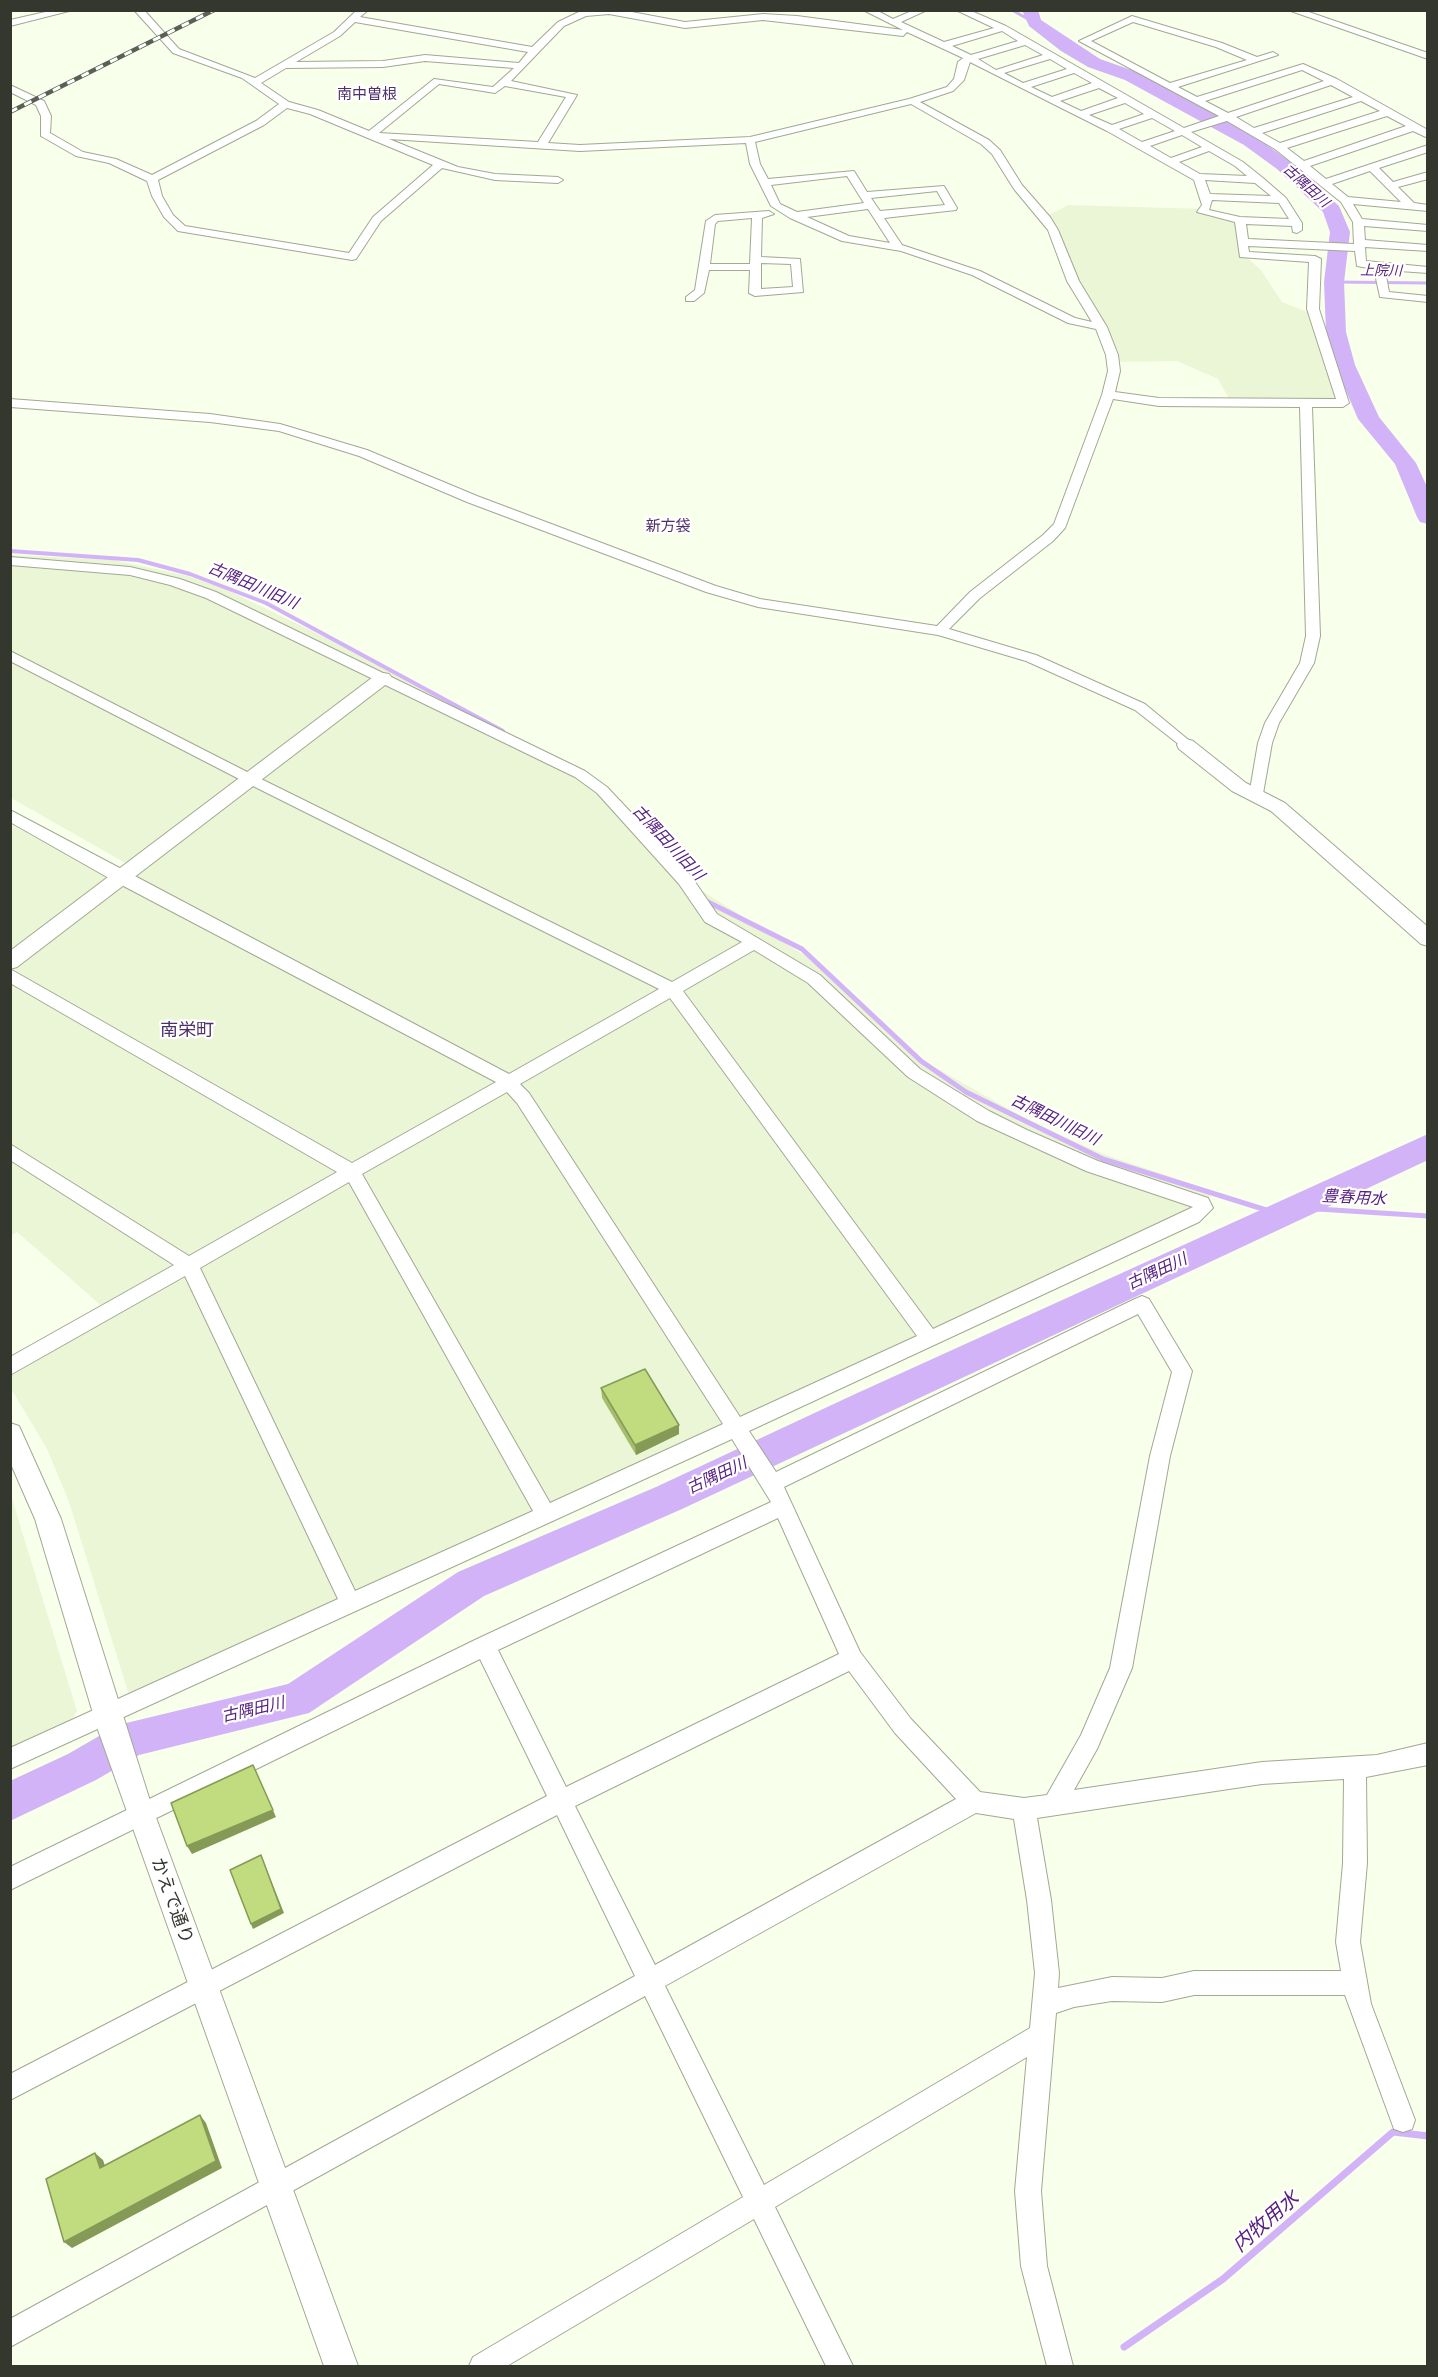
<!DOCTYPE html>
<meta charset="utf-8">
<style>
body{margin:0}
#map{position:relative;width:1438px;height:2377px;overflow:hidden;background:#f8ffeb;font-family:Montserrat,sans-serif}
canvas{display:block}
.frame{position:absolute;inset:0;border:12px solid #34372e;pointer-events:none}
</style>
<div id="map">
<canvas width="1438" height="2377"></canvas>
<div class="frame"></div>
</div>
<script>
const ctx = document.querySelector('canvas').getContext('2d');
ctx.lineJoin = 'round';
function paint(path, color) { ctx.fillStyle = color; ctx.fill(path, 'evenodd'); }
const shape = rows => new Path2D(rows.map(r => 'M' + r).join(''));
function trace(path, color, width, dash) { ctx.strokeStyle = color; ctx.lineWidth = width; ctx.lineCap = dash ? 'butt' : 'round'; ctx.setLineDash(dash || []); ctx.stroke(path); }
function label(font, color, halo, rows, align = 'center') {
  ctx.font = font + ' Montserrat,"Noto Sans JP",sans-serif'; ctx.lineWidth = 4.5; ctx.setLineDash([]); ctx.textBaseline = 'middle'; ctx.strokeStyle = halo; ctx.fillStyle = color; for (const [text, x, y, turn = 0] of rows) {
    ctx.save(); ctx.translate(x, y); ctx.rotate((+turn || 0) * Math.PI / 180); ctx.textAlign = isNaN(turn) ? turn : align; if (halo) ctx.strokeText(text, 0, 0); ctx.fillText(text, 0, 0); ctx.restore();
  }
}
const built = shape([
 [1068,205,1204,209,1240,220,1244,255,1261,270,1282,302,1315,315,1343,403,1232,404,1218,379,1177,361,1113,362,1045,217],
 [11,555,113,560,188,576,223,588,395,671,580,774,685,880,826,969,926,1062,1033,1123,1103,1154,1213,1191,1204,1205,129,1695,69,1502,47,1449,10,1387,11,1376,113,1316,17,1232,11,1236,11,964,134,868,11,798],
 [11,824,115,881,11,962],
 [10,1492,77,1711,72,1720,11,1748]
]);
const streamFar3 = shape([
 [1012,10,1035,23],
 [1334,282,1428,283]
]);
const streamFar2 = shape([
 [10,551,138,560,190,574,266,603,503,731]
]);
const streamFar1 = shape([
 [706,901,802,949,921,1061,966,1092,1103,1159,1279,1214,1318,1209,1428,1216]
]);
const stream = shape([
 [1124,2347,1223,2279,1393,2132,1428,2136]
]);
const river = shape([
 [1022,10,1038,10,1041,20,1100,59,1137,72,1256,137,1289,161,1339,206,1350,232,1344,282,1346,332,1355,365,1379,417,1416,463,1428,489,1428,524,1420,522,1417,517,1395,464,1358,419,1335,365,1326,332,1324,282,1330,232,1323,212,1277,169,1244,145,1125,80,1088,67,1061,51,1029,26,1022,10],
 [1428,1134,1428,1160,682,1509,484,1596,309,1713,139,1755,96,1780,10,1821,10,1781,68,1754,118,1725,288,1684,458,1572,656,1487,853,1395,1428,1134]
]);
const minor = shape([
 [54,10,73,10,10,26,10,20,54,10],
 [134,10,144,10,179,49,255,78,334,32,357,10,367,11,360,17,532,47,558,22,583,10,621,10,685,22,763,14,797,16,903,30,863,10,876,10,893,19,914,10,927,10,901,22,944,42,994,28,956,10,969,10,1006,26,1184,128,1219,116,1079,41,1132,16,1222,43,1257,57,1273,52,1278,55,1178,87,1197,97,1303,64,1337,79,1428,130,1428,138,1413,131,1310,166,1326,179,1428,145,1428,152,1379,168,1393,182,1428,172,1428,179,1398,187,1414,203,1428,205,1428,211,1353,204,1362,219,1428,225,1428,231,1364,226,1365,240,1428,245,1428,251,1365,247,1366,261,1428,267,1428,273,1385,270,1389,292,1428,296,1428,302,1380,297,1374,269,1357,266,1355,251,1248,246,1249,252,1315,256,1321,259,1319,309,1349,403,1343,407,1312,407,1320,636,1314,663,1279,723,1272,743,1262,799,1257,801,1249,796,1258,743,1265,723,1300,663,1306,636,1300,407,1159,406,1113,399,1065,528,1053,541,980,598,949,629,1036,655,1145,704,1191,742,1193,745,1186,750,1135,710,1026,661,938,635,758,607,706,592,467,502,359,456,279,431,210,422,10,407,10,399,210,414,280,424,367,450,477,496,716,586,760,599,937,626,970,592,1043,535,1054,524,1102,395,1108,371,1106,355,1096,329,1068,323,972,275,901,251,842,241,790,218,771,206,750,164,746,143,580,151,389,139,458,167,495,174,558,177,563,180,558,183,495,180,442,168,381,221,356,259,352,260,178,231,164,217,152,196,147,181,109,163,76,156,41,136,41,116,36,105,10,92,10,85,44,101,51,116,50,133,83,152,116,159,152,175,256,121,279,104,242,78,173,53,134,10],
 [609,14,685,28,763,20,903,36,907,32,963,58,958,62,954,79,947,87,909,99,750,137,580,145,548,143,577,95,511,81,564,26,586,16,609,14],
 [355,22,528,52,519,63,425,55,383,61,296,62,340,36,355,22],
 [1133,22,1216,47,1247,60,1170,83,1091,41,1133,22],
 [1002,31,1018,41,971,55,952,46,1002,31],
 [1025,45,1043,55,996,70,978,59,1025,45],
 [1050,59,1067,69,1023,83,1004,73,1050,59],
 [425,61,514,68,493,87,434,79,369,131,318,110,289,102,261,83,286,68,383,67,425,61],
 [970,62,1107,131,1194,180,1202,205,1197,212,1235,222,1240,257,1309,262,1307,309,1336,399,1159,398,1115,392,1120,371,1118,355,1107,327,1079,281,1058,230,1050,217,1022,185,1000,150,989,140,920,102,953,91,964,80,970,62],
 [1302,70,1324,81,1228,113,1205,101,1302,70],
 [1074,73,1092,83,1052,97,1031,87,1074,73],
 [439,84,495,93,505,86,566,97,538,142,379,133,439,84],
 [1331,85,1353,97,1254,128,1236,117,1331,85],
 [1099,88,1118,98,1081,111,1060,101,1099,88],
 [1361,101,1380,111,1280,143,1262,133,1361,101],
 [1125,103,1144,114,1112,125,1089,115,1125,103],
 [911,104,981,144,992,154,1014,189,1048,230,1067,281,1092,322,1075,318,980,271,902,245,884,218,956,210,957,208,944,186,867,192,854,171,768,179,760,164,755,142,911,104],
 [287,108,310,114,433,165,373,217,349,253,185,226,173,215,162,196,158,180,264,125,287,108],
 [1387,116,1406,126,1304,161,1287,148,1387,116],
 [1152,118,1175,131,1142,142,1119,129,1152,118],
 [1227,121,1275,149,1341,202,1353,222,1354,244,1248,239,1246,224,1292,226,1293,232,1297,233,1302,230,1302,223,1286,198,1263,178,1243,162,1191,132,1227,121],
 [1182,135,1202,147,1171,158,1150,146,1182,135],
 [1209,151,1235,166,1247,176,1200,174,1179,162,1209,151],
 [1370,171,1401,202,1348,197,1332,184,1370,171],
 [847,176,864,203,797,212,780,204,771,185,847,176],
 [1205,180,1255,183,1271,196,1210,194,1205,180],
 [937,191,945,205,880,211,871,198,937,191],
 [1212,200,1279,203,1289,219,1240,217,1209,210,1212,200],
 [868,209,890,243,849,236,807,217,868,209],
 [1288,10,1303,10,1428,53,1428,59,1288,10],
 [769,211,774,214,762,218,761,257,800,259,803,292,755,296,749,293,750,270,709,270,704,293,694,301,686,301,686,297,695,290,706,221,715,215,769,211],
 [752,218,750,264,710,264,715,224,718,221,752,218],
 [761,263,791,264,793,287,761,289,761,263],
 [10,557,130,567,180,579,216,592,585,771,607,787,691,876,717,914,820,975,920,1069,989,1111,1027,1130,1098,1161,1208,1198,1213,1208,1199,1222,749,1431,776,1472,1135,1299,1142,1296,1149,1299,1192,1371,1170,1456,1132,1668,1097,1749,1074,1790,1262,1762,1377,1755,1428,1743,1428,1765,1366,1777,1367,1863,1360,1942,1371,2004,1415,2120,1412,2129,1403,2132,1394,2129,1345,1995,1194,1995,1162,2002,1112,2001,1074,2007,1056,2013,1041,2191,1047,2266,1073,2366,1047,2366,1021,2266,1015,2191,1027,2057,775,2207,853,2366,826,2366,754,2219,507,2366,469,2366,473,2357,743,2197,645,1996,10,2347,10,2319,635,1976,557,1815,10,2100,10,2074,547,1796,480,1659,10,1890,10,1867,477,1639,771,1502,732,1439,10,1769,10,1748,338,1599,185,1276,10,1375,10,1357,174,1265,10,1160,10,1144,189,1256,337,1172,10,983,10,969,352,1163,496,1082,114,881,10,822,10,810,509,1074,659,989,245,782,10,661,10,651,255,776,672,982,742,942,705,922,679,884,597,793,575,777,206,598,170,585,130,575,10,565,10,557],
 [754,950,808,983,908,1077,977,1121,1086,1171,1193,1207,933,1329,683,991,754,950],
 [670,998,917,1336,740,1417,529,1093,520,1084,670,998],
 [507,1092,517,1103,723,1424,550,1503,362,1174,507,1092],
 [349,1182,533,1511,355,1591,200,1268,349,1182],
 [1138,1314,1172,1372,1150,1456,1110,1668,1081,1735,1047,1795,1024,1798,980,1792,911,1719,860,1652,784,1487,1138,1314],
 [778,1518,839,1654,566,1787,498,1650,778,1518],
 [849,1671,895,1733,956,1799,655,1965,575,1806,849,1671],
 [1344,1779,1343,1863,1336,1942,1341,1971,1194,1971,1162,1978,1112,1977,1058,1988,1059,1973,1051,1900,1037,1818,1262,1784,1344,1779],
 [976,1813,1014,1819,1027,1900,1035,1973,1030,2028,764,2185,665,1986,976,1813]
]);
const tertiary = shape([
 [383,673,389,674,392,678,389,682,17,967,10,969,10,951,377,674,383,673],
 [1186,739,1193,741,1246,783,1285,803,1428,927,1428,946,1421,944,1271,811,1232,791,1179,749,1177,745,1179,741,1186,739],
 [10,1423,19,1426,61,1519,151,1804,358,2366,324,2366,98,1730,35,1519,10,1462,10,1423]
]);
const rail = shape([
 [10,112,214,10]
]);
const wall = shape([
 [601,1388,679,1425,679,1434,636,1455,602,1398]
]);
const shadedWall = shape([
 [679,1425,679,1434,636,1455,635,1445],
 [253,1765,276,1817,192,1854,187,1846],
 [261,1855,284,1913,253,1929,251,1924],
 [200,2115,206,2123,222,2168,72,2248,64,2242],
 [95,2153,103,2160,108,2175,100,2168]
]);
const building = shape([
 [645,1369,679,1425,635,1445,601,1388,645,1369],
 [253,1765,273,1810,187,1846,171,1803,253,1765],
 [261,1855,281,1909,251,1924,230,1870,261,1855],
 [200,2115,216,2161,64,2242,46,2179,95,2153,100,2168,200,2115]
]);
const farWaternames = [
 ["古隅田川",1306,186,42],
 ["上院川",1381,271,1]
];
const farQuarternames = [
 ["南中曽根",367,95],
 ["新方袋",668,527]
];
const waterNames = [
 ["古隅田川旧川",253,586,23],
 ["古隅田川旧川",668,843,47],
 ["古隅田川旧川",1055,1120,26],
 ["豊春用水",1354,1198,3],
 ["古隅田川",1157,1272,-25],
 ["古隅田川",717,1476,-25],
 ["古隅田川",253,1710,-13]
];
const quarterNames = [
 ["南栄町",187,1031]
];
const nearStreetnames = [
 ["かえで通り",172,1901,70]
];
const nearWaternames = [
 ["内牧用水",1266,2222,-41]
];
paint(built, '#ebf6d6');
trace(streamFar3, '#d2b3f7', 3);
trace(streamFar2, '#d2b3f7', 4);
trace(streamFar1, '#d2b3f7', 5);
trace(stream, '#d2b3f7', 7);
paint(river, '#d2b3f7');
trace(minor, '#a1a992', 2);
trace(tertiary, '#a1a992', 2);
paint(minor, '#fff');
paint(tertiary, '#fff');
trace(rail, '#5b5f54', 4.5);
trace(rail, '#fff', 3, [8]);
paint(wall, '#a5bd6c');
paint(shadedWall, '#869a58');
paint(building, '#c0dc7e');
trace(building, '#869a58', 1.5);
label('italic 14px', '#562181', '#fff', farWaternames);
label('15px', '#4e316b', '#fff', farQuarternames);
label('italic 16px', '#562181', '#fff', waterNames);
label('18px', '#4e316b', '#fff', quarterNames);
label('18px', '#34372e', '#fff', nearStreetnames);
label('italic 20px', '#562181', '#fff', nearWaternames);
</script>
